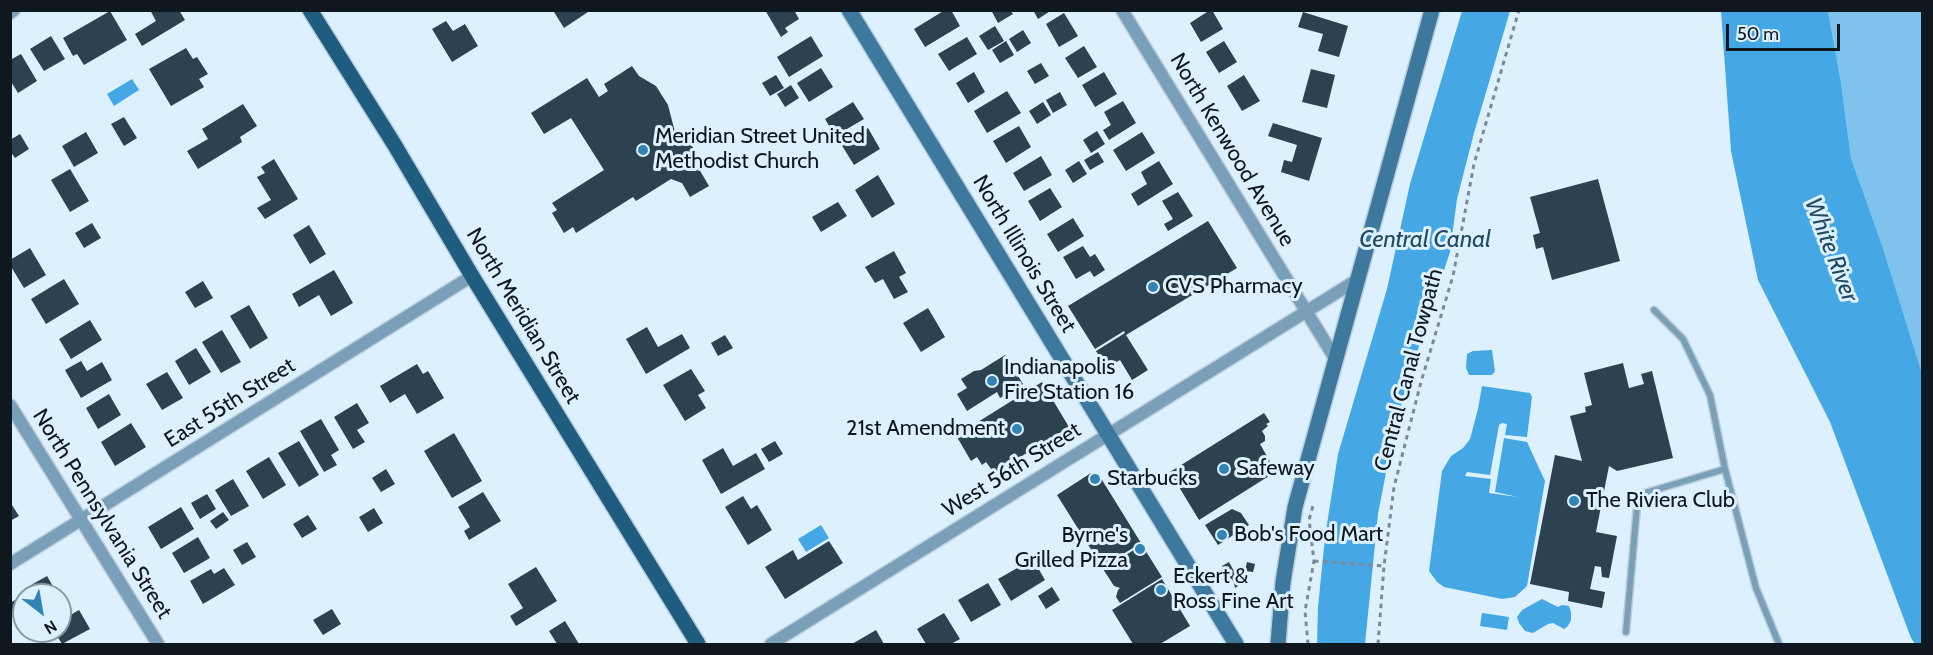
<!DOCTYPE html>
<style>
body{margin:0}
#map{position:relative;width:1933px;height:655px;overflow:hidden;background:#dcf0fe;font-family:Cabin,sans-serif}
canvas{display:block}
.frame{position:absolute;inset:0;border:12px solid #0f181e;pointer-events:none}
.north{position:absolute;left:12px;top:583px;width:60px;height:60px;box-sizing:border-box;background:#dcf0fe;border:2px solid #8a9aa4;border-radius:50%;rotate:149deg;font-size:16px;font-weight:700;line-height:24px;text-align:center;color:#0f181e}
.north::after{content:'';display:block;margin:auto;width:21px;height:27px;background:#3284b5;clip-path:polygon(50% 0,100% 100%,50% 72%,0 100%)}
.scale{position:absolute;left:1726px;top:24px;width:114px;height:27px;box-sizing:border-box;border:3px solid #0f181e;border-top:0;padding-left:8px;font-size:18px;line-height:21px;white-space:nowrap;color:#0f181e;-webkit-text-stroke:4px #dcf0fe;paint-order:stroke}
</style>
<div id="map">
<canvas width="1933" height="655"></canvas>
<div class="frame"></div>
<div class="north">N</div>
<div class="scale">50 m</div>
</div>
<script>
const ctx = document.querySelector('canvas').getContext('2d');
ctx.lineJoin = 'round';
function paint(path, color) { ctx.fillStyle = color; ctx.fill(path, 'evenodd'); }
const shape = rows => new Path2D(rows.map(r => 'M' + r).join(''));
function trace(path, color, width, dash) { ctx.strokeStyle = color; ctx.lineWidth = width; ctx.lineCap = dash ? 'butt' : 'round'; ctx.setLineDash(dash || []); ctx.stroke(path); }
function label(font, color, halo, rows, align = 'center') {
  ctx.font = font + ' Cabin,sans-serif'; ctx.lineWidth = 6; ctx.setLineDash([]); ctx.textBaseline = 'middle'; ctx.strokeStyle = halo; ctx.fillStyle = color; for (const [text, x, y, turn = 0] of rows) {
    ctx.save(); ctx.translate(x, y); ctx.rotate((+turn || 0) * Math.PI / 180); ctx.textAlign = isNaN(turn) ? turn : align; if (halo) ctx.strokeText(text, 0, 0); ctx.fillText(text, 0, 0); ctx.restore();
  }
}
const green = shape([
 [1828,11,1922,11,1922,373,1882,245,1851,158,1841,82]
]);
const water = shape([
 [1462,11,1510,11,1474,133,1457,199,1450,252,1406,386,1390,452,1378,514,1365,644,1317,644,1318,607,1325,537,1338,454,1387,289,1410,184],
 [1721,11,1828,11,1841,82,1851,158,1882,245,1922,373,1922,644,1915,644,1911,638,1830,422,1758,280,1731,151],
 [132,79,139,90,114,106,107,94],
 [1492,350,1495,371,1492,375,1469,375,1466,368,1467,354,1473,351],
 [1482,386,1530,393,1532,397,1527,437,1505,435,1507,424,1502,423,1499,425,1490,475,1467,472,1465,476,1491,479,1489,493,1518,497,1495,492,1504,438,1527,442,1545,481,1527,586,1515,597,1502,599,1444,587,1437,582,1429,571,1442,471,1451,456,1463,448,1470,439,1478,409],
 [821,525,829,538,806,552,798,539],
 [1542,599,1558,607,1562,605,1569,606,1571,612,1571,620,1568,626,1564,629,1553,623,1548,624,1533,633,1525,631,1519,623,1517,617,1522,610],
 [1482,613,1509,617,1507,630,1480,626]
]);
const building = shape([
 [150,10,179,10,185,20,142,46,135,34,156,21],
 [555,10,591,10,564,28,554,12],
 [765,10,794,10,799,19,785,28,788,32,781,37],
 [945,10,951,10,960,26,925,47,914,29],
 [991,10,1010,10,1013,14,998,23],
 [1033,10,1052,10,1038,19],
 [1210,10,1212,10,1223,29,1201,42,1190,23],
 [110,11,127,40,84,65,77,54,73,56,63,38],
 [1303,12,1348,26,1339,57,1318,51,1323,34,1298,27],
 [1064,13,1078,36,1059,47,1046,24],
 [446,21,453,31,465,24,478,46,452,62,432,29],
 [995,26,1004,41,988,50,979,36],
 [1023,30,1031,43,1017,52,1009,39],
 [51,36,65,59,44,71,30,49],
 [811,36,823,56,789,77,777,57],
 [967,37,977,54,949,71,938,54],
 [1006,41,1014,55,1000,63,992,50],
 [1224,41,1237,62,1219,73,1206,52],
 [1084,46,1097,67,1078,78,1065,58],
 [186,48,193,59,197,57,208,74,199,79,204,87,171,106,149,69],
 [21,54,37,81,18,93,10,80,10,60],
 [1041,63,1049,76,1035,84,1027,71],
 [632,66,639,76,656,86,668,105,677,140,680,138,688,140,701,160,699,169,709,186,690,197,682,183,671,179,636,201,633,197,576,233,573,227,564,233,552,213,557,210,552,203,604,170,571,118,544,134,531,113,587,78,599,97,608,91,604,84],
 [821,68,833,87,809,102,797,83],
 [1311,69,1335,75,1327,108,1302,102],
 [974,72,985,92,968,103,956,83],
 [1104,72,1117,94,1095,107,1082,85],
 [776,75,784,88,770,96,762,83],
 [1244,75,1260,101,1242,111,1227,86],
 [791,85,799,98,785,107,777,94],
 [1007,91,1021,113,987,133,974,111],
 [1060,92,1067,105,1053,113,1046,100],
 [1123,101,1136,123,1109,140,1103,130,1111,125,1104,112],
 [853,102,864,119,835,136,825,119],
 [1043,102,1051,115,1037,124,1029,111],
 [243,104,257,126,240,137,242,142,198,169,187,151,208,139,202,129],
 [124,117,137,138,124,146,111,124],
 [1273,123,1322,138,1309,181,1281,172,1284,160,1292,162,1297,145,1268,136],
 [1019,126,1031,147,1006,163,993,141],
 [868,128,880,149,854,165,841,144],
 [1097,131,1105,144,1091,153,1083,140],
 [86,132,98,153,74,167,62,146],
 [1142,132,1155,153,1126,171,1113,150],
 [20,134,29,149,15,158,10,151,10,140],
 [1098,152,1104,162,1090,170,1084,160],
 [1041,156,1052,175,1024,191,1013,173],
 [274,159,298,199,265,219,257,208,271,200,257,177,265,173,261,167],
 [1079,161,1087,174,1073,183,1065,170],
 [1159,161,1173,184,1138,206,1131,194,1147,184,1141,172],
 [70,169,89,201,70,212,51,180],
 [878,175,895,204,872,218,855,190],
 [1598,179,1620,261,1552,280,1543,247,1536,249,1533,235,1540,233,1530,197],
 [1050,188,1062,207,1040,221,1028,201],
 [1178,192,1193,216,1168,231,1164,224,1173,219,1162,201],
 [838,202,847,216,821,232,812,217],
 [1073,218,1084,236,1058,252,1047,234],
 [1208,221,1237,268,1126,335,1148,370,1132,380,1120,360,1107,368,1096,351,1125,333,1124,331,1095,349,1068,306],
 [92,223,101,238,84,248,75,233],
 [309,225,326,254,310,264,293,235],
 [1083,246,1090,257,1095,254,1105,270,1094,277,1090,271,1076,279,1063,257],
 [30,248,46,275,24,288,10,265,10,260],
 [894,251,906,273,899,277,908,292,894,299,883,279,875,283,865,267],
 [334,270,353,303,331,316,319,295,299,307,292,294],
 [64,279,79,304,46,324,31,299],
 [203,281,213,298,195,308,185,292],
 [249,305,268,338,250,349,230,316],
 [928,308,945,337,921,352,903,323],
 [90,320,102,340,71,359,59,339],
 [647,327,658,347,682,334,690,348,646,374,626,339],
 [222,330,241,362,221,373,202,342],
 [725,335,733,348,718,356,711,343],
 [196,348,211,372,189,385,175,361],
 [1005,355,1023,384,1000,398,997,392,967,411,957,394,967,388,961,379,974,371,981,370],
 [81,361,87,371,102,362,112,380,81,398,65,370],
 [1623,363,1629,388,1644,384,1641,374,1652,371,1673,458,1617,471,1609,466,1596,532,1617,536,1609,578,1602,577,1601,567,1595,566,1590,589,1605,592,1602,608,1568,601,1569,592,1530,584,1555,455,1582,461,1570,416,1586,412,1585,407,1592,405,1584,373],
 [417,364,423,374,428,371,444,398,417,414,405,394,390,403,380,386],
 [691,369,705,391,698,395,706,408,685,421,663,385],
 [167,372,183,398,162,410,146,384],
 [1042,382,1069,427,1049,440,1051,444,1033,455,1030,451,994,473,986,462,982,465,977,457,971,461,957,437,963,434,965,430],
 [109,394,121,415,98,429,86,408],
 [357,403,369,423,357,430,365,442,353,449,334,417],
 [1264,413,1270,422,1266,424,1268,426,1262,431,1265,436,1265,441,1260,444,1272,465,1269,476,1199,520,1170,472],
 [321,419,339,450,331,455,337,465,324,472,300,431],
 [131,423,146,447,115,466,101,442],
 [454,433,482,481,452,498,424,451],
 [299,441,319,475,299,487,278,453],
 [775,441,783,454,769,462,761,449],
 [723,448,733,466,756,453,765,469,721,494,702,460],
 [269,457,286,485,263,499,246,471],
 [386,469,395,484,381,492,372,478],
 [1091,473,1099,475,1141,543,1102,567,1057,495],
 [233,479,249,506,231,516,215,490],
 [483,492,501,521,469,540,464,531,470,527,458,507],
 [207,494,216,509,200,519,191,503],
 [743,496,751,509,757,505,772,530,748,545,725,507],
 [10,502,19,516,10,521],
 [181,507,194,529,161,549,148,527],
 [374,508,383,523,368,532,359,517],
 [1232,509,1241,513,1249,525,1218,545,1205,525],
 [223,512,229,520,216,529,210,521],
 [308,515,317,529,302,538,293,524],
 [198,537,210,558,184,573,172,553],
 [829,541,843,563,785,599,765,567,793,550,798,560],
 [247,542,256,557,242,565,233,550],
 [1142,545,1162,577,1120,603,1116,597,1118,590,1120,588,1114,586,1103,569],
 [1033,559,1045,580,1011,601,998,579],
 [1229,562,1241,584,1235,588,1234,583,1222,566],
 [1247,562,1255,564,1253,572,1245,571],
 [536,567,557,601,516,626,510,616,523,608,508,584],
 [224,568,235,585,203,604,190,581,211,569,214,574],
 [47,576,58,595,27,595,24,589],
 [1162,579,1190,626,1160,644,1133,644,1112,610],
 [988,583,1001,605,971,622,958,600],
 [1052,587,1060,600,1046,609,1038,596],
 [22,596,24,615,16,620,10,610,10,603],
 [332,609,341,624,323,635,313,620],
 [79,610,90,629,62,644,54,631,60,631,60,621],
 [944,613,960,639,951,644,926,644,917,629],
 [565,621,579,644,557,644,549,631],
 [876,630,884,644,852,644]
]);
const path = shape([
 [1314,561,1384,566],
 [1308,644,1305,611,1314,561,1309,520,1314,502],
 [1378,644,1384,566,1394,487,1421,382,1453,276,1474,164,1519,10]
]);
const lane = shape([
 [1654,310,1683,339,1710,395,1725,469,1756,588,1779,644],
 [1626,632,1638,495,1725,469]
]);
const street = shape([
 [1122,10,1336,360],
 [10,13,14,10],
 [10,405,158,644],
 [10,564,472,276],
 [771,644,1357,280]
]);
const secondary = shape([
 [849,10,1236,644],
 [1278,644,1283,582,1295,507,1432,10]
]);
const primary = shape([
 [310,10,394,144,472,276,698,644]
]);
const markers = [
 [643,150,6,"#3284b5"],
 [1153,287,6,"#3284b5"],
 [992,381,6,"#3284b5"],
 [1017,429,6,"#3284b5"],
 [1224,469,6,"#3284b5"],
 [1095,479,6,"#3284b5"],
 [1574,501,6,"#3284b5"],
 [1222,535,6,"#3284b5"],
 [1140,549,6,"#3284b5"],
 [1161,590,6,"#3284b5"]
];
const poiNames = [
 ["Meridian Street United",655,137],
 ["Methodist Church",655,162],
 ["CVS Pharmacy",1165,287],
 ["Indianapolis",1004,368],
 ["Fire Station 16",1004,393],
 ["21st Amendment",1005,429,"right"],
 ["Safeway",1236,469],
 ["Starbucks",1107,479],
 ["The Riviera Club",1586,501],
 ["Bob's Food Mart",1234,535],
 ["Byrne's",1128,536,"right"],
 ["Grilled Pizza",1128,561,"right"],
 ["Eckert &",1173,577],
 ["Ross Fine Art",1173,602]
];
const streetNames = [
 ["North Kenwood Avenue",1232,150,59],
 ["North Illinois Street",1024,254,59],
 ["North Meridian Street",523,316,59],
 ["Central Canal Towpath",1409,370,-75],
 ["East 55th Street",230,403,-32],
 ["West 56th Street",1012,470,-32],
 ["North Pennsylvania Street",102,514,58]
];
const waterNames = [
 ["Central Canal",1425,240],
 ["White River",1831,250,69]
];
paint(green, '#80c2ee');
paint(water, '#45a8e4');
paint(building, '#2d4251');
trace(lane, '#bbcdda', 9);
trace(street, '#bbcdda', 15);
trace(secondary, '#bbcdda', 18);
trace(primary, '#bbcdda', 18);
trace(path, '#7b8a94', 3, [4.5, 4.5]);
trace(lane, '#799fb9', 6);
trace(street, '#799fb9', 12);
trace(secondary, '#3d799f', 15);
trace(primary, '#1e5c80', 15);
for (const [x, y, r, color] of markers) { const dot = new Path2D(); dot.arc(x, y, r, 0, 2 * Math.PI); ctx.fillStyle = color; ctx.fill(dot); trace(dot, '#dcf0fe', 2); }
label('22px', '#0f181e', '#dcf0fe', poiNames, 'left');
label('22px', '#0f181e', '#dcf0fe', streetNames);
label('italic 24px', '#214962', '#dcf0fe', waterNames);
</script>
